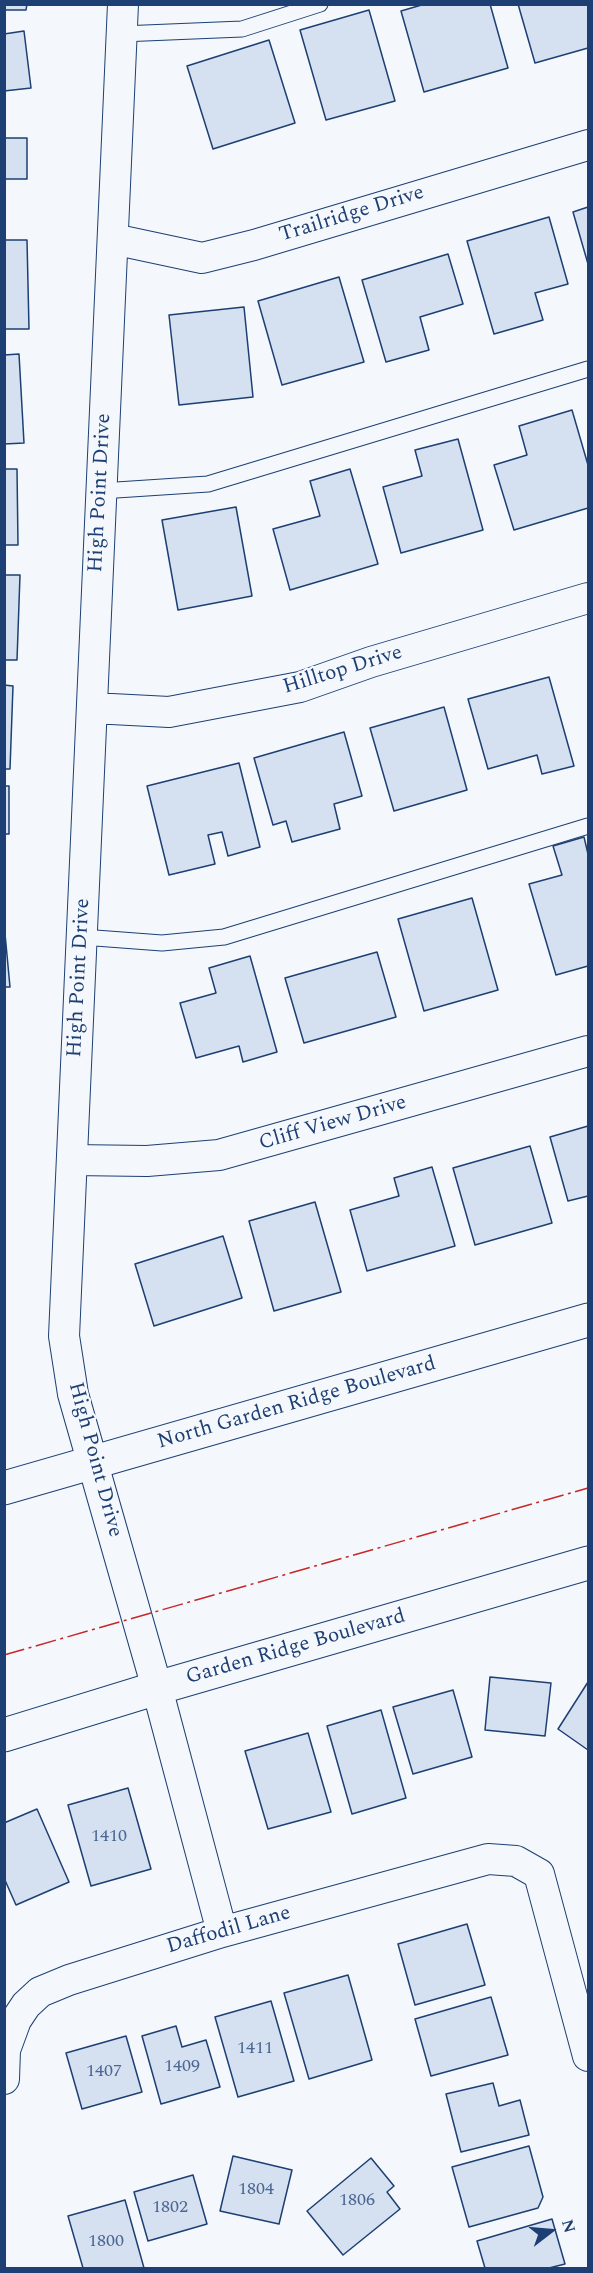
<!DOCTYPE html>
<style>
body{margin:0}
#map{position:relative;width:593px;height:2273px;overflow:hidden;background:#f4f7fb;font-family:Spectral,serif}
canvas{display:block}
.frame{position:absolute;inset:0;border:6px solid #1d3f73;pointer-events:none}
.north{position:absolute;left:521px;top:2201px;width:60px;height:60px;-webkit-text-stroke:4px #f4f7fb;paint-order:stroke;rotate:74deg;font-size:16px;font-weight:700;line-height:24px;text-align:center;color:#1d3f73}
.north::after{content:'';display:block;margin:auto;width:21px;height:27px;background:#1d3f73;clip-path:polygon(50% 0,100% 100%,50% 72%,0 100%)}
</style>
<div id="map">
<canvas width="593" height="2273"></canvas>
<div class="frame"></div>
<div class="north">N</div>
</div>
<script>
const ctx = document.querySelector('canvas').getContext('2d');
ctx.lineJoin = 'round';
function paint(path, color) { ctx.fillStyle = color; ctx.fill(path, 'evenodd'); }
const shape = rows => new Path2D(rows.map(r => 'M' + r).join(''));
function trace(path, color, width, dash) { ctx.strokeStyle = color; ctx.lineWidth = width; ctx.lineCap = dash ? 'butt' : 'round'; ctx.setLineDash(dash || []); ctx.stroke(path); }
function label(font, color, halo, rows, align = 'center') {
  ctx.font = font + ' Spectral,serif'; ctx.lineWidth = 4.5; ctx.setLineDash([]); ctx.textBaseline = 'middle'; ctx.strokeStyle = halo; ctx.fillStyle = color; for (const [text, x, y, turn = 0] of rows) {
    ctx.save(); ctx.translate(x, y); ctx.rotate((+turn || 0) * Math.PI / 180); ctx.textAlign = isNaN(turn) ? turn : align; if (halo) ctx.strokeText(text, 0, 0); ctx.fillText(text, 0, 0); ctx.restore();
  }
}
const building = shape([
 [4,4,27,4,26,10,4,10,4,4],
 [425,4,490,4,508,68,424,92,401,11,425,4],
 [518,4,588,4,588,48,535,63,518,4],
 [369,10,395,101,326,120,300,30,369,10],
 [24,31,31,88,4,91,4,34,24,31],
 [269,40,295,123,213,149,187,66,269,40],
 [4,138,27,138,27,179,4,179,4,138],
 [588,207,588,264,573,212,588,207],
 [549,217,568,284,535,293,543,320,494,334,467,241,549,217],
 [4,240,27,240,29,329,4,329,4,240],
 [448,254,463,304,420,317,429,350,386,362,362,280,448,254],
 [339,277,364,362,282,385,258,301,339,277],
 [244,307,253,397,179,405,169,315,244,307],
 [19,354,24,443,4,444,4,355,19,354],
 [572,410,588,465,588,508,514,530,494,465,527,455,519,426,572,410],
 [458,439,483,530,401,553,383,487,422,476,415,450,458,439],
 [4,469,17,469,18,545,4,545,4,469],
 [350,469,378,564,290,590,273,529,320,516,310,481,350,469],
 [236,507,252,596,178,610,162,520,236,507],
 [4,575,20,575,17,660,4,660,4,575],
 [549,677,574,766,542,774,537,755,488,769,468,699,549,677],
 [4,685,13,686,10,769,4,769,4,685],
 [444,707,467,790,394,811,370,728,444,707],
 [344,732,362,796,334,804,340,829,292,842,286,821,273,825,254,758,344,732],
 [239,763,260,847,228,856,222,832,208,835,215,864,169,875,147,786,239,763],
 [4,786,9,786,9,834,4,834,4,786],
 [584,837,588,854,588,966,556,975,529,884,562,875,553,846,584,837],
 [472,898,498,990,424,1011,398,919,472,898],
 [4,923,10,987,4,987,4,923],
 [377,952,396,1017,304,1043,285,978,377,952],
 [250,956,277,1052,243,1062,239,1046,196,1058,180,1003,216,993,209,968,250,956],
 [588,1126,588,1196,568,1201,550,1137,588,1126],
 [530,1146,552,1223,475,1245,453,1168,530,1146],
 [432,1167,455,1246,367,1271,350,1210,399,1196,394,1178,432,1167],
 [315,1202,341,1292,274,1311,249,1221,315,1202],
 [223,1236,242,1298,154,1326,135,1264,223,1236],
 [490,1677,551,1683,545,1736,485,1730,490,1677],
 [588,1682,588,1750,558,1729,588,1682],
 [453,1690,472,1757,413,1774,393,1707,453,1690],
 [381,1710,406,1798,352,1814,327,1726,381,1710],
 [308,1733,331,1812,268,1829,245,1751,308,1733],
 [128,1788,151,1869,91,1886,68,1805,128,1788],
 [37,1809,69,1882,16,1905,4,1878,4,1823,37,1809],
 [467,1924,485,1985,415,2005,398,1944,467,1924],
 [348,1975,372,2060,309,2079,284,1993,348,1975],
 [491,1997,508,2055,431,2076,415,2019,491,1997],
 [271,2001,294,2081,238,2097,215,2017,271,2001],
 [176,2026,182,2047,206,2040,220,2087,161,2104,142,2036,176,2026],
 [126,2036,142,2092,82,2109,66,2053,126,2036],
 [493,2083,499,2106,520,2100,529,2135,461,2152,446,2094,493,2083],
 [529,2146,543,2197,538,2208,469,2227,452,2167,529,2146],
 [233,2156,292,2170,279,2224,220,2211,233,2156],
 [371,2158,394,2186,387,2192,400,2209,343,2255,307,2211,371,2158],
 [193,2175,207,2224,148,2241,134,2192,193,2175],
 [125,2200,144,2268,83,2268,68,2216,125,2200],
 [552,2219,565,2264,549,2268,485,2268,477,2241,552,2219]
]);
const lane = shape([
 [121,34,242,29,320,4],
 [101,491,208,484,588,369],
 [82,937,162,943,224,937,588,826]
]);
const street = shape([
 [123,4,64,1336,73,1394,157,1688,222,1932],
 [113,239,202,258,254,245,588,145],
 [92,708,169,712,300,687,371,662,588,598],
 [72,1160,147,1161,219,1155,588,1051],
 [4,2079,5,2050,16,2020,26,2005,40,1992,69,1980,222,1932,488,1859,516,1861,539,1874,588,2056]
]);
const secondary = shape([
 [4,1488,588,1320],
 [4,1735,157,1688,588,1563]
]);
const power = shape([
 [4,1655,588,1488]
]);
const numberNames = [
 ["1410",109,1837],
 ["1411",255,2049],
 ["1409",182,2067],
 ["1407",104,2072],
 ["1804",256,2190],
 ["1806",357,2201],
 ["1802",170,2208],
 ["1800",106,2242]
];
const streetNames = [
 ["Trailridge Drive",352,215,-17],
 ["High Point Drive",101,493,-87],
 ["Hilltop Drive",343,671,-17],
 ["High Point Drive",80,978,-87],
 ["Cliff View Drive",333,1124,-16],
 ["North Garden Ridge Boulevard",297,1404,-16],
 ["High Point Drive",94,1460,75],
 ["Garden Ridge Boulevard",296,1648,-16],
 ["Daffodil Lane",229,1931,-16]
];
paint(building, '#d5e0f0');
trace(building, '#1d3f73', 1.5);
trace(lane, '#1d3f73', 17);
trace(street, '#1d3f73', 32);
trace(secondary, '#1d3f73', 35);
trace(lane, '#f4f7fb', 15);
trace(street, '#f4f7fb', 30);
trace(secondary, '#f4f7fb', 33);
trace(power, '#c62828', 1.5, [21, 4.5, 3, 4.5]);
label('18px', '#4b6792', null, numberNames);
label('21px', '#1d3f73', '#f4f7fb', streetNames);
</script>
